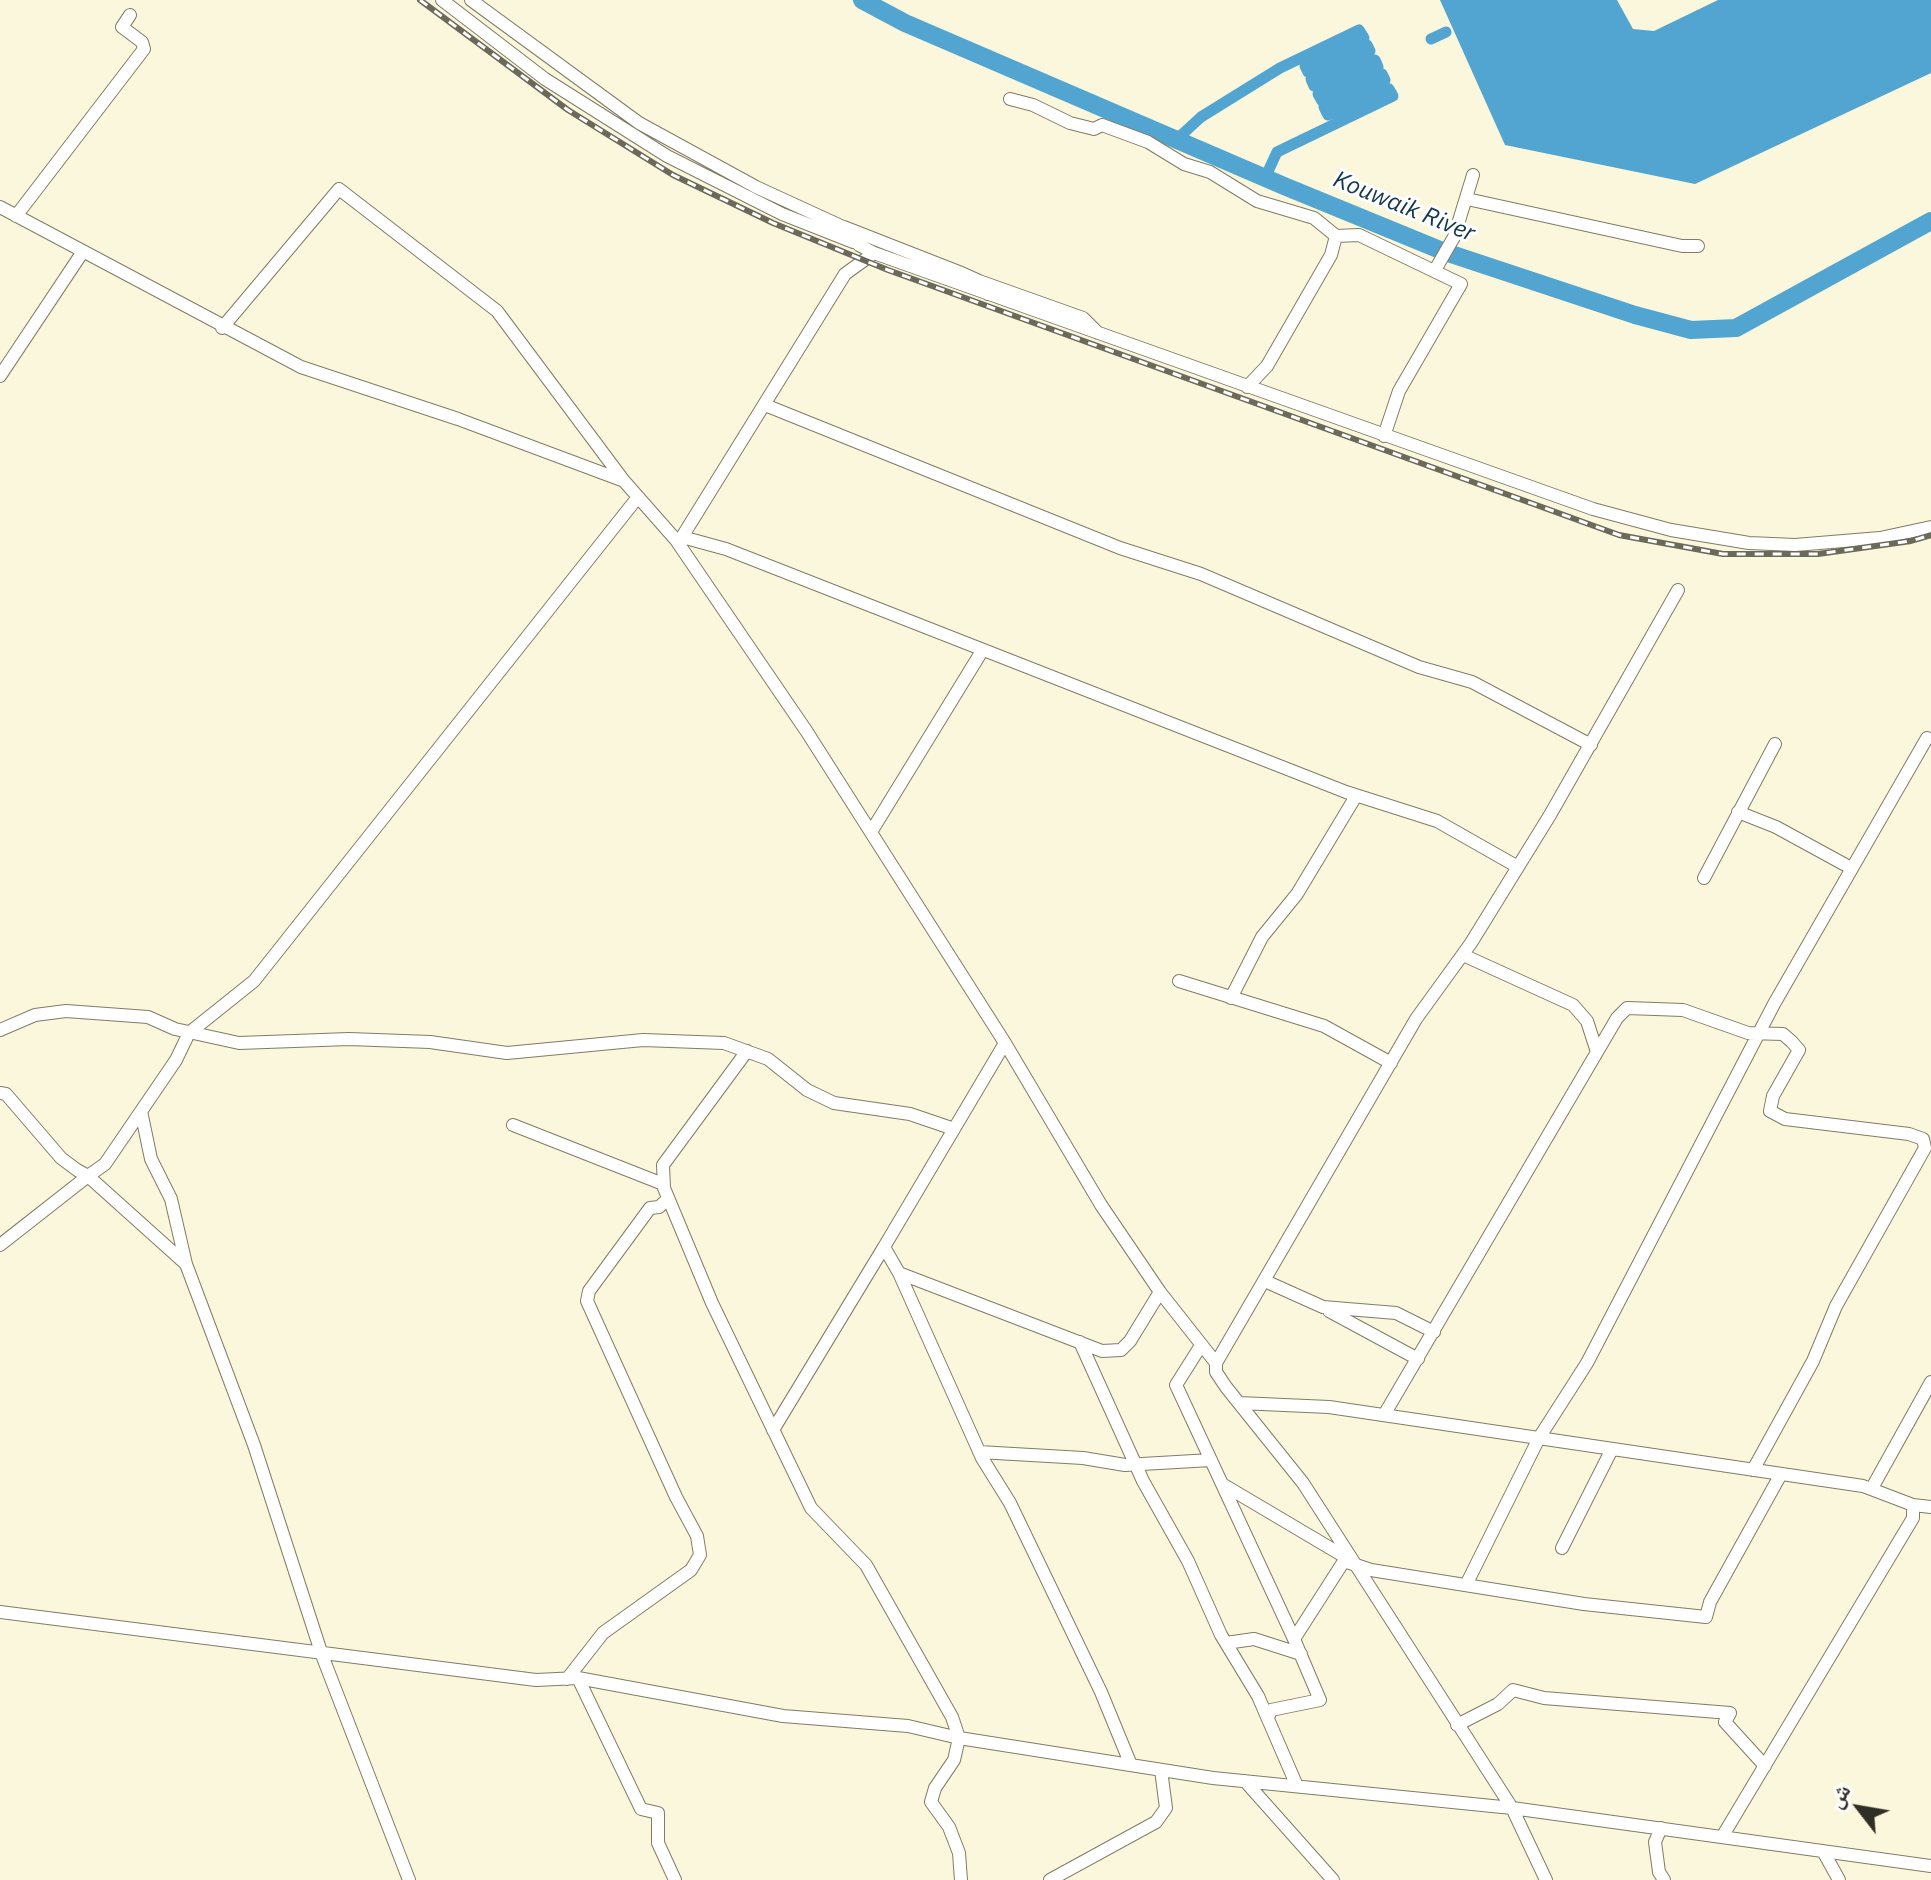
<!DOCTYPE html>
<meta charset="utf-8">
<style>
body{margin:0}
#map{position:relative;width:1931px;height:1880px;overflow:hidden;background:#fbf7dd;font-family:"IBM Plex Sans","Noto Naskh Arabic",sans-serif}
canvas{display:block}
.north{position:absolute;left:1819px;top:1768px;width:80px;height:80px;-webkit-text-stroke:6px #fff;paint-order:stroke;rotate:301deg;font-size:22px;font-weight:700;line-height:32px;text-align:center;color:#312f25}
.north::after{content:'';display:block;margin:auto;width:28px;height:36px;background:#312f25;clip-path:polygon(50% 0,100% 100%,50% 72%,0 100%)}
</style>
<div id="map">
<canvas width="1931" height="1880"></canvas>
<div class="north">ش</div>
</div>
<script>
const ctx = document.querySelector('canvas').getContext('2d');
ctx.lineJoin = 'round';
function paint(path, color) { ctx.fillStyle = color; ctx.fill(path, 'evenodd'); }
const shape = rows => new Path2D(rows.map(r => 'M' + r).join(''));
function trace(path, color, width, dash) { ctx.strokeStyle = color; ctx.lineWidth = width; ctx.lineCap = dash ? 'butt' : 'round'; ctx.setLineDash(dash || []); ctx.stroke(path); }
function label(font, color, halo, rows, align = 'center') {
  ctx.font = font + ' "IBM Plex Sans",sans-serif'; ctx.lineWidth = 6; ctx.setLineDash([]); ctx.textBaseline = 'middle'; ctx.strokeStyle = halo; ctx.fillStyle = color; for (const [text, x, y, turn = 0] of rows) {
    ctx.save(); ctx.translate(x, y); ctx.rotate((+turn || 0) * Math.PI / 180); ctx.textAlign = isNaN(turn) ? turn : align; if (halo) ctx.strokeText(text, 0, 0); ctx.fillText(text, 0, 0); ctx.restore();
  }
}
const water = shape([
 [1440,0,1617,0,1633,29,1654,31,1718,0,1931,0,1931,73,1695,184,1505,145]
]);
const canal = shape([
 [1431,39,1446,32],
 [1176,140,1201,117,1280,68,1359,30,1364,38,1305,66,1308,72,1367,45,1370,51,1311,79,1314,86,1375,60,1378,67,1318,94,1322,101,1382,74,1385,80,1324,107,1328,115,1389,89,1393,96,1277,152,1265,178]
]);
const river = shape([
 [862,0,905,23,1284,186,1445,252,1635,315,1691,330,1736,328,1931,221]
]);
const street = shape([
 [442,0,545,79,667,156,782,214,853,242],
 [471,0,639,123,756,187,841,226,859,245,874,253,845,274,682,537,676,540],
 [1010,99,1033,105,1070,123,1094,129,1102,125,1148,142,1184,164,1210,172,1257,201,1314,218,1336,236,1359,235,1461,284,1399,391,1384,436],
 [1467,199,1682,246,1698,246],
 [0,207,301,367,458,419,624,481],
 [16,216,144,49,142,42,122,27,130,15],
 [844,227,959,272,979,281,988,294],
 [874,253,1593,509,1671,530,1749,543,1795,545,1880,538,1931,527],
 [1435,270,1454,237,1473,175],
 [979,281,1083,318,1098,333],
 [222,328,339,189,497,311,624,481,676,540,807,732,1005,1043,1101,1205,1160,1292,1216,1363,1216,1372,1226,1387,1303,1483,1512,1808,1546,1880],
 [0,376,82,253],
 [1247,387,1267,366,1331,255,1336,236],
 [765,405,1120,548,1201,574,1419,667,1472,682,1591,745],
 [682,537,726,549,1346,792,1437,821,1518,867],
 [1738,812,1776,827,1851,868],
 [871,832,982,651],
 [1704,878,1775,744],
 [1463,955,1573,1005,1587,1021,1597,1052],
 [1179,981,1324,1026,1391,1063],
 [1231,998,1262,937,1297,894,1356,796],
 [0,1030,35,1015,66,1011,148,1017,175,1029,239,1043,349,1039,430,1042,507,1053,643,1040,724,1043,768,1059,807,1090,834,1103,910,1114,954,1129],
 [1005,1043,884,1247,899,1273,1102,1351,1121,1350,1130,1341,1160,1292],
 [747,1051,663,1165,664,1188,712,1303,811,1508,866,1565,952,1717,959,1738,954,1760,935,1788,931,1802,949,1827,959,1853,961,1880],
 [0,1093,6,1094,61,1158,77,1170,88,1176,105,1164,176,1060,189,1033,254,981,638,497],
 [141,1111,151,1159,171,1199,186,1264],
 [513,1125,663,1184],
 [0,1245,88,1176,186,1264,254,1445,322,1655,409,1880],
 [899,1273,982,1458,1010,1503,1101,1692,1131,1765],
 [1265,1281,1323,1307,1396,1313,1434,1332],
 [1329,1311,1418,1359],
 [1080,1342,1143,1481,1188,1561,1221,1635,1258,1696,1297,1786],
 [1200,1347,1176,1385,1294,1639],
 [1216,1363,1416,1019,1471,943,1550,815,1678,590],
 [1239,1403,1329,1407,1863,1486,1913,1505,1931,1507],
 [1384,1415,1617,1018,1627,1008,1683,1010,1748,1033,1783,1034,1792,1042,1799,1050,1773,1096,1770,1111,1785,1119,1909,1134,1923,1139,1925,1148,1836,1306,1813,1361,1753,1470],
 [773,1430,884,1247],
 [979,1452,1083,1458,1125,1465,1211,1460],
 [1222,1484,1347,1558],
 [1872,1488,1931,1382],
 [1562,1548,1612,1449],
 [1466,1585,1539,1438,1587,1363,1774,1004,1927,738],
 [0,1612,536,1680,578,1678,783,1716,908,1726,959,1738,1213,1778,1512,1808,1931,1866],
 [1226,1643,1254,1639,1301,1654],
 [578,1678,641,1809,658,1813,658,1843,675,1880],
 [567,1679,603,1633,691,1570,700,1555,697,1536,676,1497,587,1301,589,1291,650,1208,659,1207,668,1199],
 [1268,1718,1271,1710,1320,1700,1294,1639,1344,1561,1371,1570,1584,1604,1706,1617,1710,1602,1781,1474],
 [1457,1725,1498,1704,1513,1690,1544,1698,1730,1713,1725,1722,1765,1766],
 [1245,1781,1333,1880],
 [1661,1828,1655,1842,1659,1872,1664,1880],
 [1722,1837,1913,1518,1913,1505],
 [1823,1851,1839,1880],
 [1050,1880,1156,1822,1166,1808,1161,1770]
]);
const rail = shape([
 [420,0,568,110,673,175,773,223,888,270,1619,535,1723,554,1818,554,1911,541,1931,535]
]);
const waterNames = [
 ["Kouwaik River",1404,207,22]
];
paint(water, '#52a5d0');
trace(canal, '#52a5d0', 11);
trace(river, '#52a5d0', 18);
trace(street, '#807c65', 14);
trace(street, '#fff', 12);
trace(rail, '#6b695a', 6);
trace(rail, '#fff', 3, [9]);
label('italic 24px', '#13384b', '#fff', waterNames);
</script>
